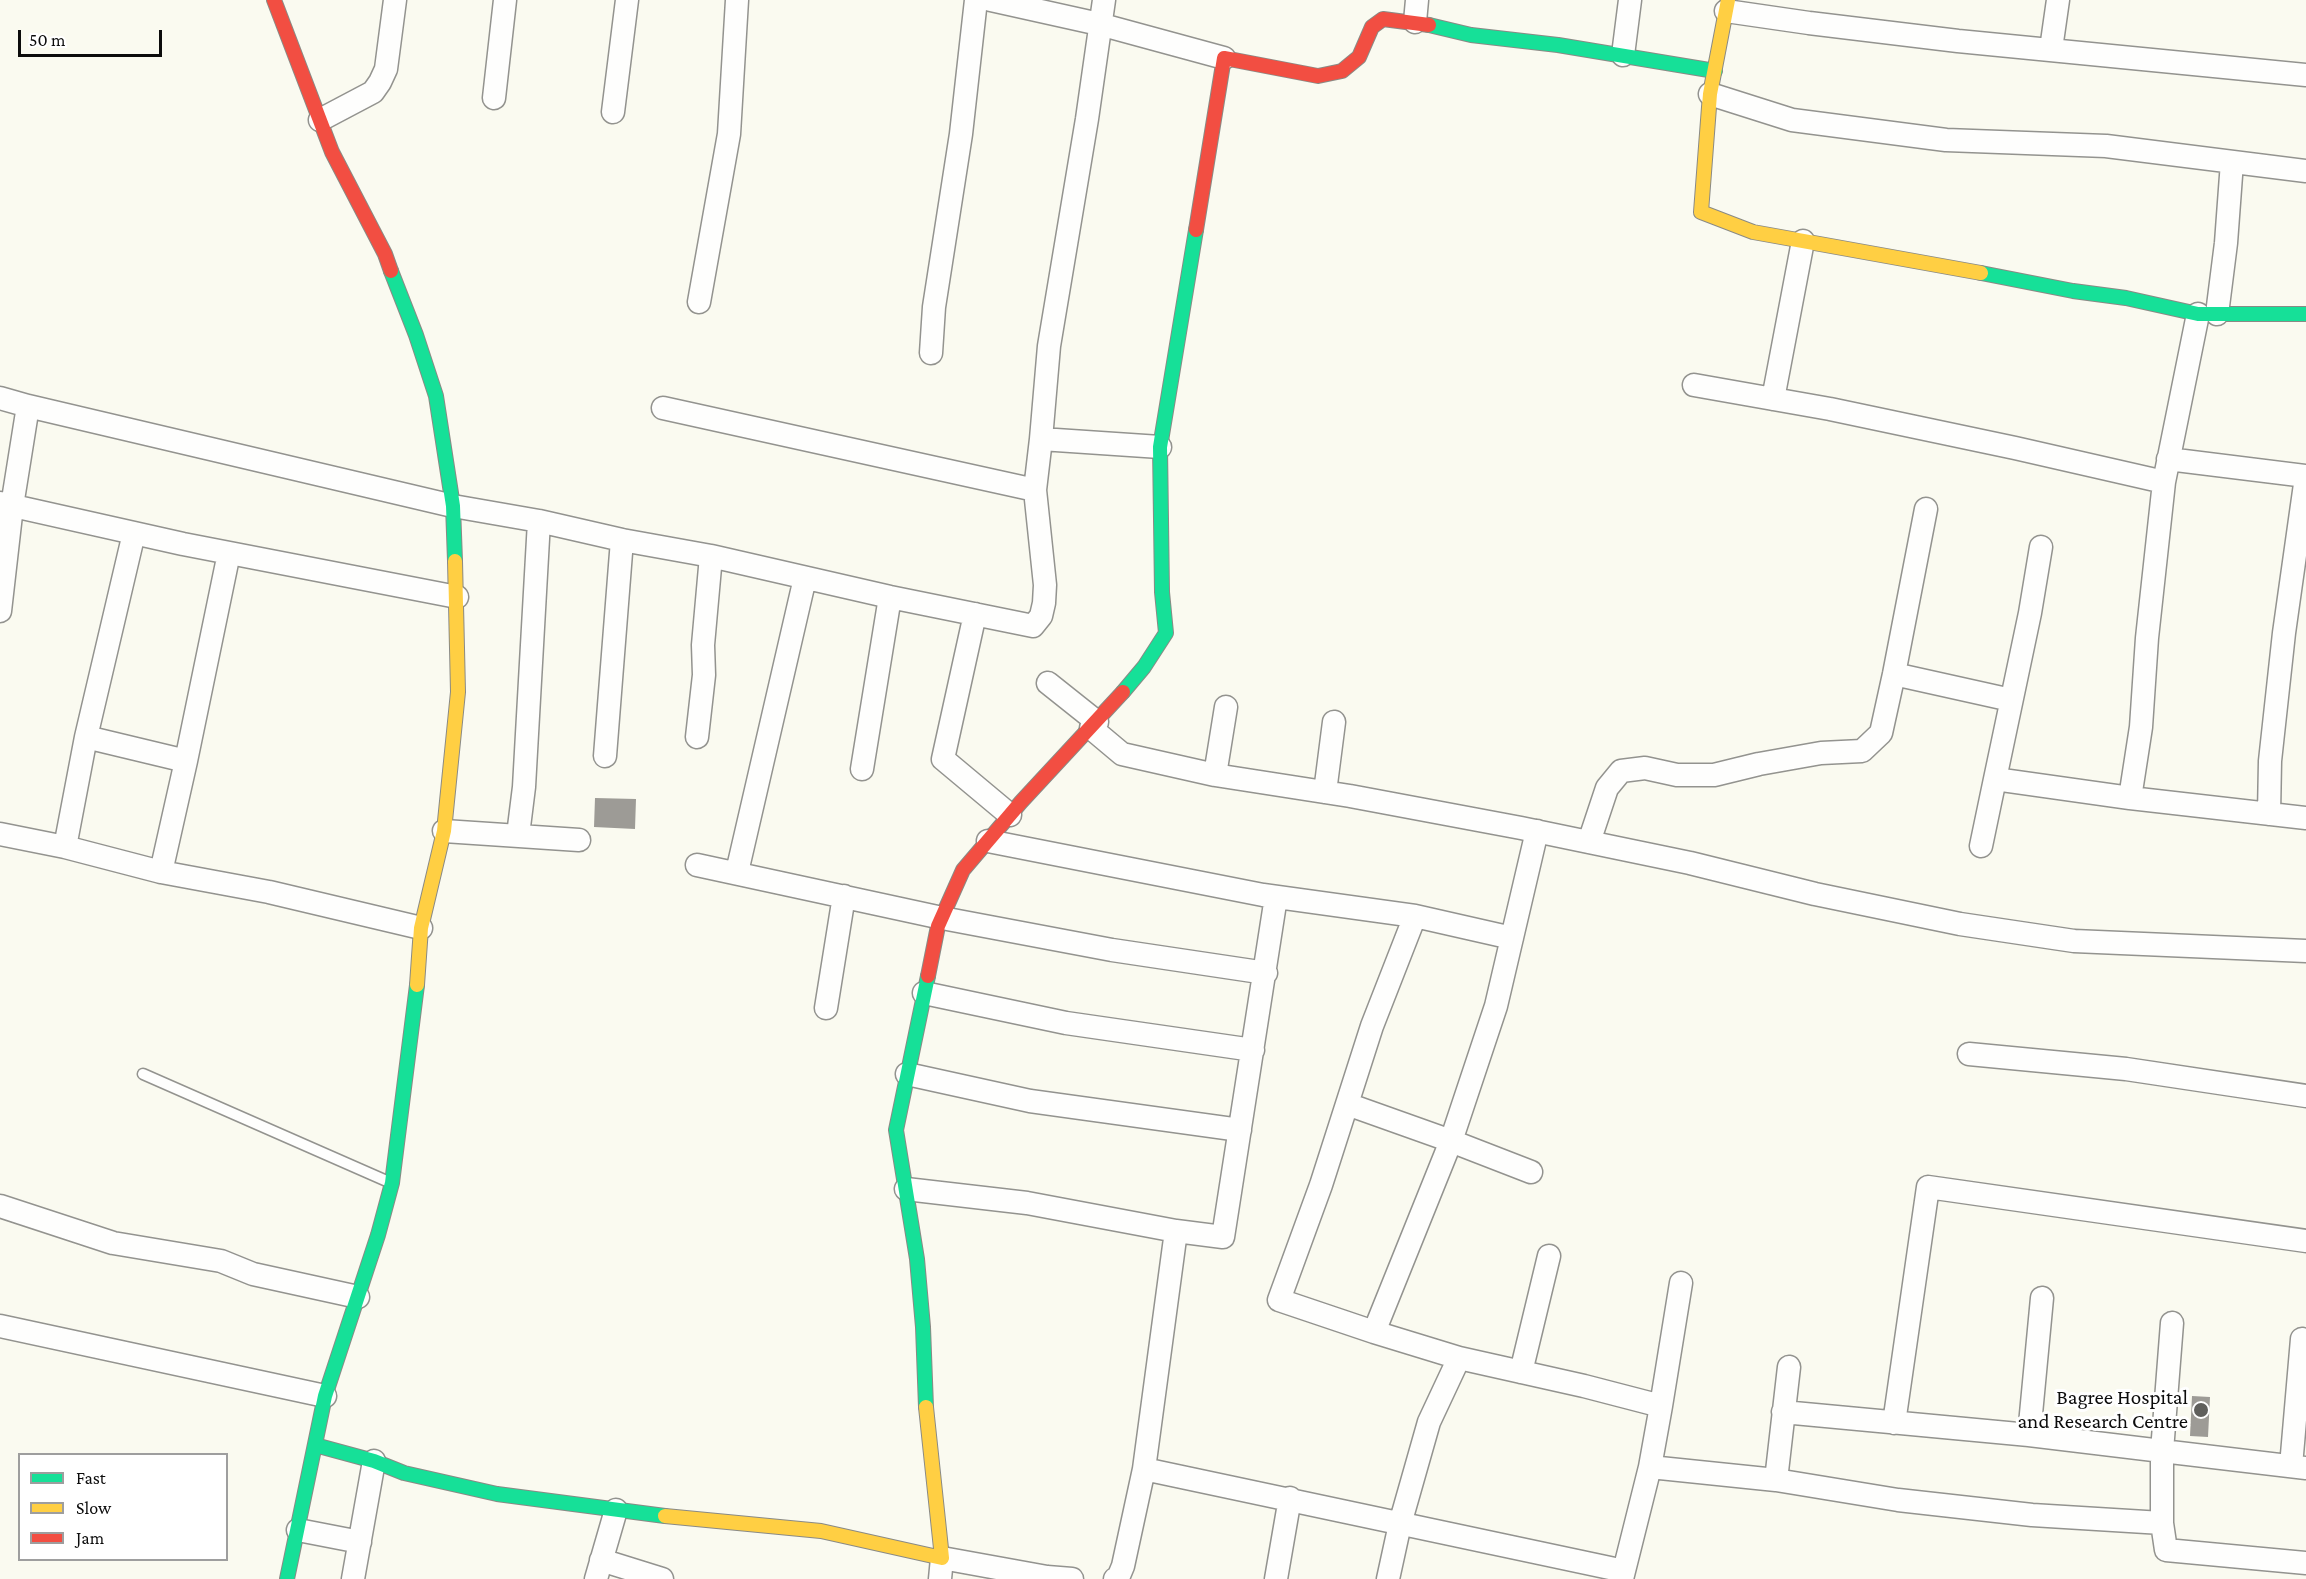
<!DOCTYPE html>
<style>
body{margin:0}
#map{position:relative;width:2306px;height:1579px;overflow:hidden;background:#fafaf0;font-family:"Crimson Pro",serif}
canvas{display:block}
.legend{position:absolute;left:18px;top:1453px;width:210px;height:108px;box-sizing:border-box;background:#fff;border:2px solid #9e9e9e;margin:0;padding:8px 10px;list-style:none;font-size:18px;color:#0c0c0c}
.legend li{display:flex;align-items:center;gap:12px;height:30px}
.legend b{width:30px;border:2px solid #9e9e9e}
.scale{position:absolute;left:18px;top:30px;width:144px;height:27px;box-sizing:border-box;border:3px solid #0c0c0c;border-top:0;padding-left:8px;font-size:18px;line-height:21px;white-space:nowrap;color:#0c0c0c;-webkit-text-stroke:4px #fff;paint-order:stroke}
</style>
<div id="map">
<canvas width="2306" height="1579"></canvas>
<ul class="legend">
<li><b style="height:8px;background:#16e098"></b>Fast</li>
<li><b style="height:8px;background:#ffcf43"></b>Slow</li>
<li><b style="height:8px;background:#f24e42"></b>Jam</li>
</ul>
<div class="scale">50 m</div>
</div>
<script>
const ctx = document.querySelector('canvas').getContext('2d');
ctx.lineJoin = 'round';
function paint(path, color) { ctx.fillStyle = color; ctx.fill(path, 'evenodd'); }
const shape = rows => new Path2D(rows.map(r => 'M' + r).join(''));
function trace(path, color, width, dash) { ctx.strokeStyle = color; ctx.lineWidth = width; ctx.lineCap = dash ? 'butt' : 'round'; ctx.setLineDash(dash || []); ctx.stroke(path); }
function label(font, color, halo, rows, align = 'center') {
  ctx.font = font + ' "Crimson Pro",serif'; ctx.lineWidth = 6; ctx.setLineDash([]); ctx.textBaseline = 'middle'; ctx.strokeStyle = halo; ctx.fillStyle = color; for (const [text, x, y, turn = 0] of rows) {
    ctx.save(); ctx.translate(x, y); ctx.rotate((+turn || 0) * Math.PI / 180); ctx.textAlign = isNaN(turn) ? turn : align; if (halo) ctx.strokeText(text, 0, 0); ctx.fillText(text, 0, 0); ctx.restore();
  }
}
const building = shape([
 [595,798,636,799,635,829,594,827],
 [2192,1396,2210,1397,2208,1437,2190,1436]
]);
const lane = shape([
 [143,1074,389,1182]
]);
const street = shape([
 [991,0,1099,24,1224,58],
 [1726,11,1809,23,1958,41,2306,75],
 [1415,22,1417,0],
 [2051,49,2058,0],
 [1623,55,1630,0],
 [1710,94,1792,120,1946,140,2106,146,2306,171],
 [494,98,505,0],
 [613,112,627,0],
 [320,120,373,92,380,82,386,69,395,0],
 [699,302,729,134,737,0],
 [2198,314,2164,482,2147,638,2141,727,2130,798,2306,818],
 [2217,314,2226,243,2232,162],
 [931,353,934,307,961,134,976,0],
 [1694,385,1830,409,2015,448,2164,482],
 [0,398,28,406,453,506,539,521,622,540,711,556,890,597,1033,626,1041,616,1044,603,1045,585,1035,490,1041,439,1160,447],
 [1773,399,1803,241],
 [663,408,1035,490],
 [1041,439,1049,346,1087,119,1104,0],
 [2168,459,2306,476],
 [0,503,183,544,457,597],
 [134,533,86,737,186,761,229,553],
 [2041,547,2030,613,1995,779,2130,798],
 [0,611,12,506,28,406],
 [975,614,943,759,1010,815],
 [1894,674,2011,700],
 [1048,683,1097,722],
 [1091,728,1122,754,1215,775,1350,796,1521,828,1690,863,1815,894,1960,924,2074,941,2306,951],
 [697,737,704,675,703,645,711,556],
 [605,756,622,540],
 [862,769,890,597],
 [1215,775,1226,707],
 [1325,792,1334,722],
 [2269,814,2270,761,2284,633,2306,477],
 [444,831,579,840],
 [0,834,65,847,161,872,269,892,421,928],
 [518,835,524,787,539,521],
 [988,841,1263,895,1415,916,1512,938],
 [1589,842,1607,788,1621,771,1645,768,1677,775,1714,775,1759,764,1821,753,1862,751,1881,733,1894,674,1926,509],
 [1981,846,1995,779],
 [65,847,86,737],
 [697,865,942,918,1112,950,1266,973],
 [161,872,186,761],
 [737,872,805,578],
 [1415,916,1372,1026,1321,1185,1279,1300,1374,1332,1459,1358],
 [924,993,1066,1023,1253,1050],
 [826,1008,844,896],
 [1969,1054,2126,1069,2306,1096],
 [907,1074,1030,1101,1240,1130],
 [1347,1104,1451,1141,1531,1172],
 [906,1189,1027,1203,1176,1231,1144,1469,1123,1566,1118,1578,1115,1579],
 [0,1206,113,1243,221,1261,253,1274,358,1297],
 [1176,1231,1223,1237,1276,897],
 [0,1326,325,1396],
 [1374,1332,1451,1141,1496,1006,1537,831],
 [1521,1372,1549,1256],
 [1661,1406,1681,1283],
 [1783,1412,2029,1435,2162,1451,2172,1323],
 [1894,1423,1928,1187,2306,1241],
 [2029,1435,2042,1298],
 [2291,1466,2302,1339],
 [1144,1469,1624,1571],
 [1776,1480,1789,1367],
 [2162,1523,2166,1550,2306,1563],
 [298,1530,360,1542],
 [601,1560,662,1579],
 [353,1579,374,1461],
 [596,1579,616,1510],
 [940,1579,942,1558,1047,1577,1072,1579],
 [1276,1579,1290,1498],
 [1388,1579,1400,1524,1429,1422,1459,1358,1584,1386,1661,1406,1650,1467,1776,1480,1898,1500,2032,1515,2162,1523,2162,1451,2306,1468],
 [1622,1579,1650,1467]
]);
const fast = shape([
 [1429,25,1471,35,1558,45,1715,71],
 [391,271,416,335,436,396,453,506,455,561],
 [1981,273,2073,291,2126,298,2198,314,2306,314],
 [1123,692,1144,667,1166,633,1162,592,1160,447,1196,230],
 [926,1407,923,1327,917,1259,896,1130,928,976],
 [315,1445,374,1461,404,1473,497,1494,665,1516],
 [287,1579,325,1396,378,1235,392,1183,417,985]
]);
const slow = shape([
 [1728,0,1710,94,1701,212,1753,232,1981,273],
 [417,985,421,928,444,831,458,692,455,561],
 [665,1516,821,1531,942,1558,926,1407]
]);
const jam = shape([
 [274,0,332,152,385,254,391,271],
 [1196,230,1224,58,1318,76,1342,71,1359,57,1372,27,1383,19,1429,25],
 [928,976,938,926,963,870,1021,802,1123,692]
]);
const markers = [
 [2201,1410,8,"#5f5f5c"]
];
const poiNames = [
 ["Bagree Hospital",2188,1398],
 ["and Research Centre",2188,1422]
];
paint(building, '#9d9b96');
trace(lane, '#93938f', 13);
trace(street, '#93938f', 25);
trace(fast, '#8a8a85', 16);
trace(slow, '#8a8a85', 16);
trace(jam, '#8a8a85', 16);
trace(lane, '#fefefd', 10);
trace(street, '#fefefd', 22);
trace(fast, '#16e098', 14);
trace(slow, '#ffcf43', 14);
trace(jam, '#f24e42', 14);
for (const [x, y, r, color] of markers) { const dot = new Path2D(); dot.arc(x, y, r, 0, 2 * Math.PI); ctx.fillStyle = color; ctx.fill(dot); trace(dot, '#fff', 2); }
label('21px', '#0c0c0c', '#fff', poiNames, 'right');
</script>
